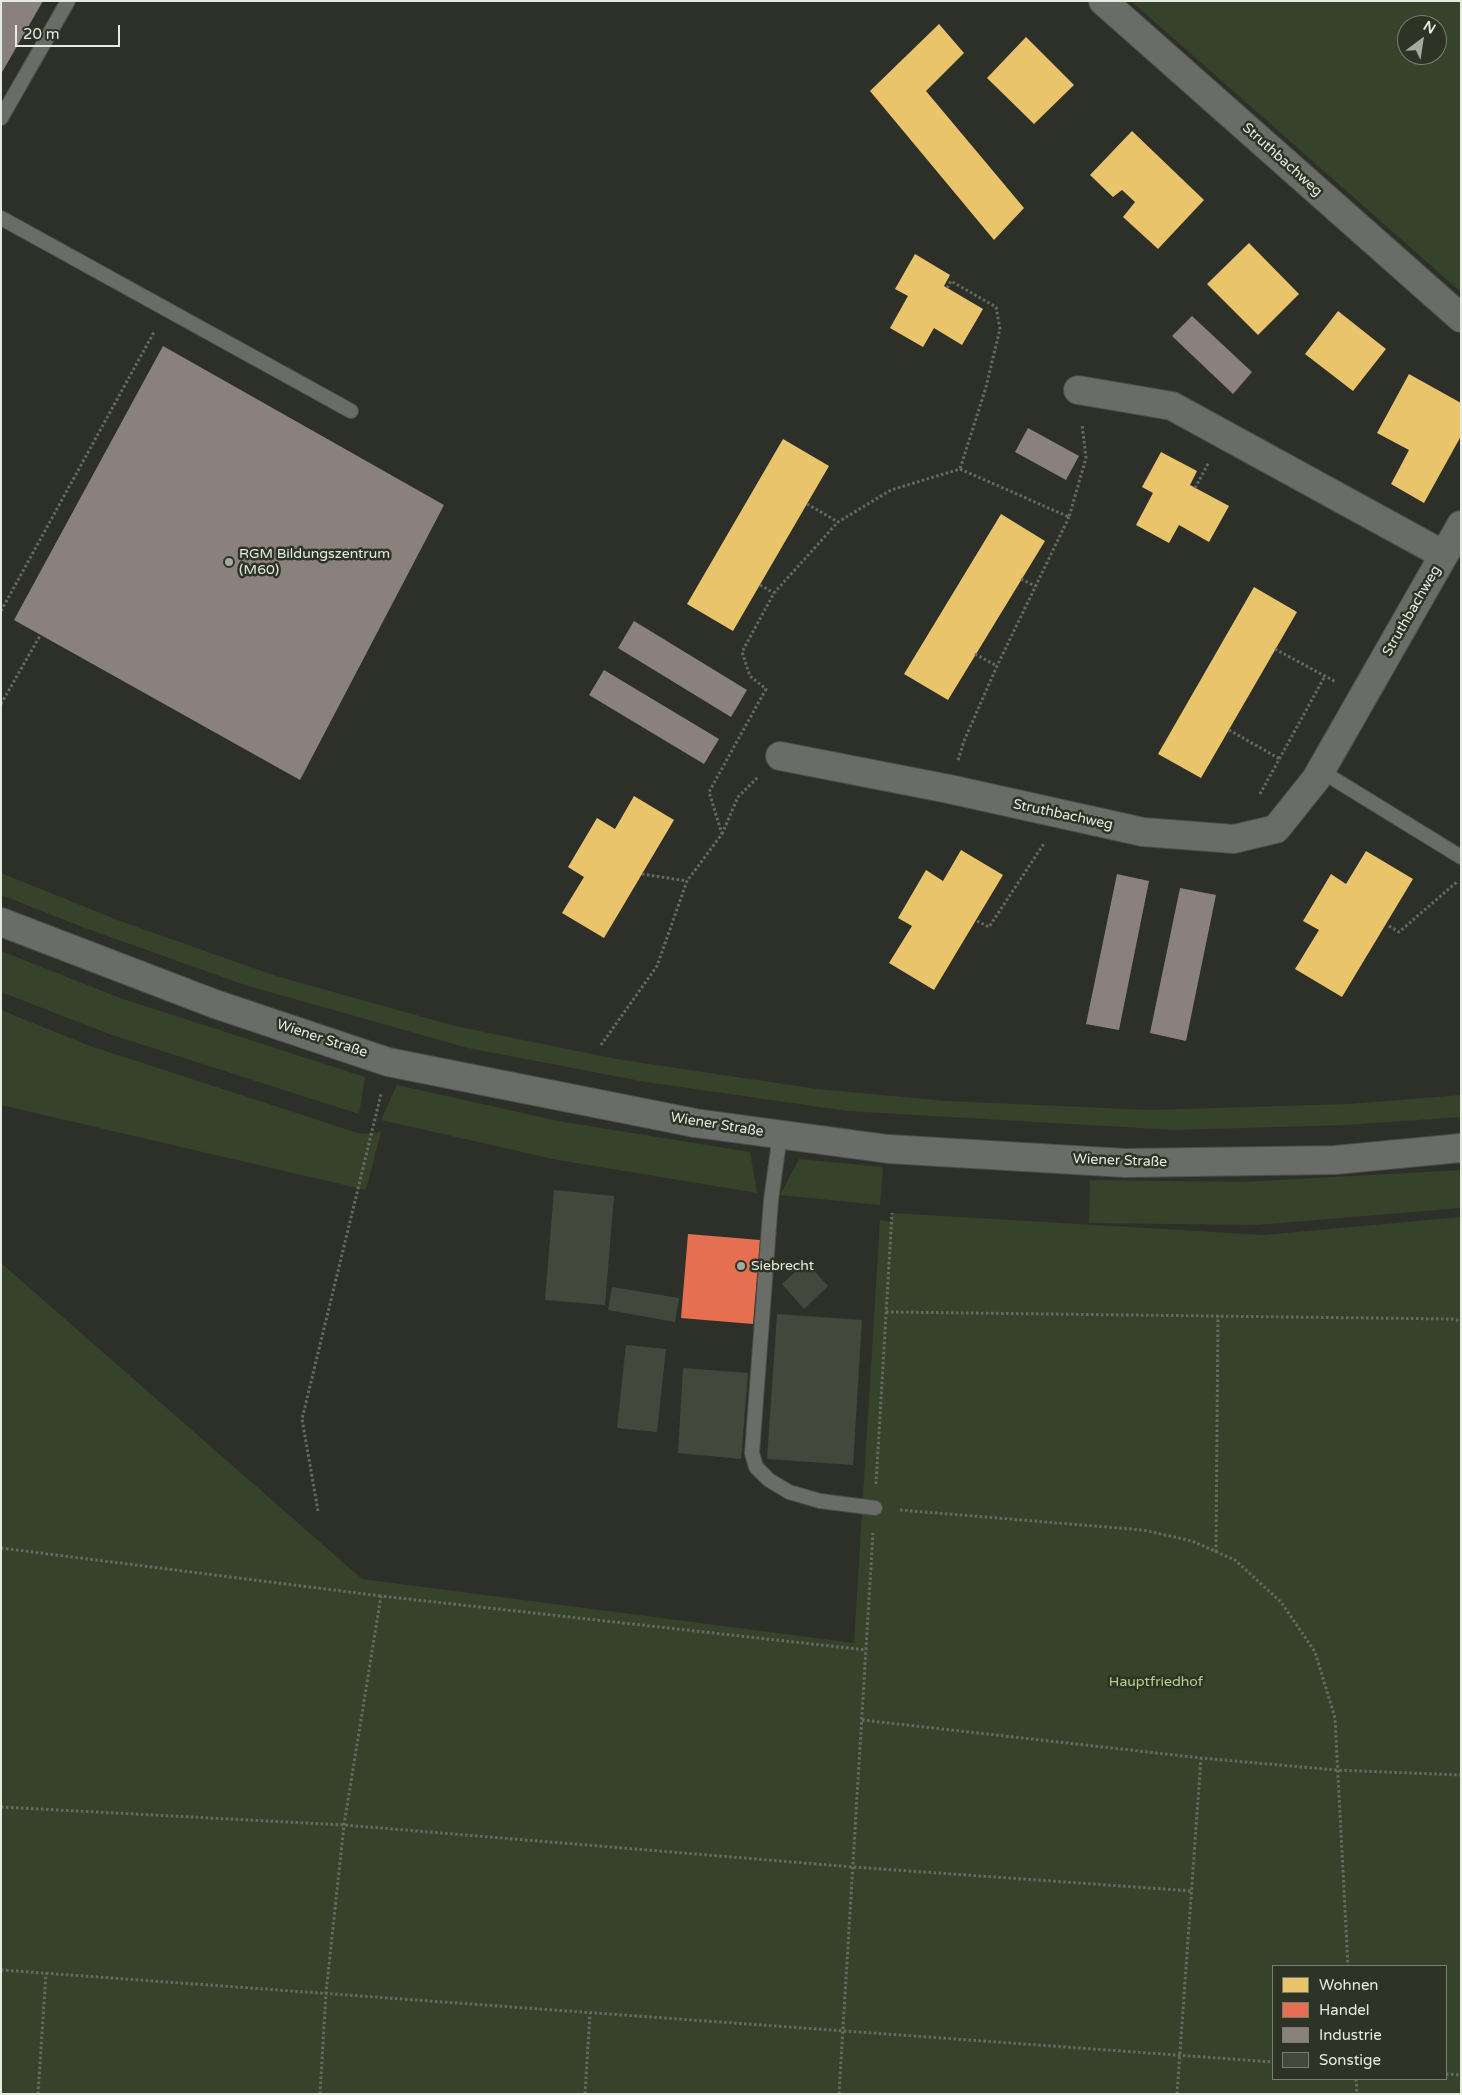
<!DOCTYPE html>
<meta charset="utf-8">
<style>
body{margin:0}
#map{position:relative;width:1462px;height:2095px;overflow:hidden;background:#2d3028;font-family:"Varela Round",sans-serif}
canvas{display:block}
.frame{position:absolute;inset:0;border:2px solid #e6ebe2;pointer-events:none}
.legend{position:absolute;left:1272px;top:1965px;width:175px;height:115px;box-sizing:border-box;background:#2d3425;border:1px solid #777d71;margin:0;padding:6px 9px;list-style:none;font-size:15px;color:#e6ebe2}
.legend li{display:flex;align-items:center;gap:10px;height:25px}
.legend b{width:25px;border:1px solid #777d71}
.north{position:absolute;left:1397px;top:15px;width:50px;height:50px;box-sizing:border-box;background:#2d3425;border:1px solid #777d71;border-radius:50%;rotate:31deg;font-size:14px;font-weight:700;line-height:20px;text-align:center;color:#e6ebe2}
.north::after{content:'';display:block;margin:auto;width:18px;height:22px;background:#a5aaa1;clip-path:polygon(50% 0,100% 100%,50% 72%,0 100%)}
.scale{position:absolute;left:15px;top:25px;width:105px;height:22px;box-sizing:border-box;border:2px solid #e6ebe2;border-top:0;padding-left:6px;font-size:15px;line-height:18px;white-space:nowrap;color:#e6ebe2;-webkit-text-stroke:4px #2d3425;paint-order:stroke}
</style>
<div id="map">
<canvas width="1462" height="2095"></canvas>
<div class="frame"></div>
<ul class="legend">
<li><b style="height:14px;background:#e9c46a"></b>Wohnen</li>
<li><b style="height:14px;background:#e76f51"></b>Handel</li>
<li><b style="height:14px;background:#8a817c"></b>Industrie</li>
<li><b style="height:14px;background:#43483c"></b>Sonstige</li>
</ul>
<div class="north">N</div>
<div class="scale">20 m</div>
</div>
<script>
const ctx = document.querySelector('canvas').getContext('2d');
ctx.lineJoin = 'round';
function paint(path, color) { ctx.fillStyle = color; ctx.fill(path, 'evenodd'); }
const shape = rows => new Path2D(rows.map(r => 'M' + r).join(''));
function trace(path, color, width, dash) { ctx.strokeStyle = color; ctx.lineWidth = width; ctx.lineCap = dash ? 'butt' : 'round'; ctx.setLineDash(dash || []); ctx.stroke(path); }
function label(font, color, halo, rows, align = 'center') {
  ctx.font = font + ' "Varela Round",sans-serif'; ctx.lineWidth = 5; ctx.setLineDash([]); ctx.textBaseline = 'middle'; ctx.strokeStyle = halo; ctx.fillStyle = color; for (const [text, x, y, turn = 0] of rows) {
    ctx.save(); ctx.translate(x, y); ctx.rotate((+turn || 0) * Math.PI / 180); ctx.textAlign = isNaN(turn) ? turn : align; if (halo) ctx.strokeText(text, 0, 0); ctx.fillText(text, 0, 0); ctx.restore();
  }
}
const green = shape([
 [1131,1,1461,1,1461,292],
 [1407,25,1437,25,1437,55,1407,55],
 [1,873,120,921,276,976,455,1026,616,1059,817,1089,947,1101,1150,1110,1349,1104,1461,1095,1461,1117,1346,1125,1174,1130,848,1111,646,1082,468,1048,245,985,85,928,1,895],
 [1,951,120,998,365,1077,359,1114,109,1034,1,992],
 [1,1010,90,1046,361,1134,381,1132,366,1190,1,1105],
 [397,1085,558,1121,750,1152,757,1193,558,1160,381,1120],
 [799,1159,883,1167,880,1205,780,1195],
 [1461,1170,1461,1208,1256,1225,1089,1223,1090,1180,1243,1182],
 [892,1213,1264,1235,1461,1217,1461,2094,1,2094,1,1263,362,1579,854,1643,880,1220,891,1222],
 [1273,1966,1446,1966,1446,2079,1273,2079]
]);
const homes = shape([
 [939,24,964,53,926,91,1024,208,994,240,870,91],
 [1026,37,1074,85,1034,124,987,78],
 [1132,131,1204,200,1158,249,1123,217,1135,202,1122,190,1113,197,1090,175],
 [1249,243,1299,294,1258,335,1207,284],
 [915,254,950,275,944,286,983,309,962,345,934,328,923,347,890,328,908,296,895,289],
 [1338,311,1386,349,1353,391,1305,354],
 [1409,374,1461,403,1461,436,1424,503,1391,484,1409,450,1377,433],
 [783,439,829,466,733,631,687,604],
 [1161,452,1197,471,1190,485,1229,506,1209,542,1179,525,1169,543,1136,525,1153,493,1142,487],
 [1001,514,1045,541,948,700,904,674],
 [1254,587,1297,612,1201,778,1158,754],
 [634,796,674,820,604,938,562,913,584,877,568,867,597,818,615,829],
 [961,850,1003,875,934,990,889,963,912,926,898,918,926,870,943,881],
 [1366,851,1413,879,1342,997,1295,969,1319,930,1303,921,1331,874,1346,884]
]);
const shops = shape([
 [688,1234,760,1240,753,1324,681,1318]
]);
const industry = shape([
 [1,1,43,1,1,74],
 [1192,316,1252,372,1233,394,1172,336],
 [163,346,444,505,300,780,14,620],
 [1028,428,1079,456,1066,480,1015,452],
 [634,621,747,690,731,717,618,648],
 [604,670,719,739,704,764,589,695],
 [1117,874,1149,881,1119,1030,1086,1024],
 [1180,888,1216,895,1186,1041,1150,1033]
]);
const building = shape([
 [554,1190,614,1196,605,1305,545,1300],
 [806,1262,828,1286,804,1309,782,1284],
 [612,1287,679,1298,675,1322,608,1310],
 [777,1314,862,1320,853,1465,767,1459],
 [626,1345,666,1349,657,1432,617,1428],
 [683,1368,748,1373,741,1459,678,1453]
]);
const path = shape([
 [947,288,951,281,996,307,1000,329,986,387,960,469],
 [1195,488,1209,462],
 [807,504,838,522],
 [1021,579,1035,586],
 [760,585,774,593],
 [1,611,154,332],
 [1275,649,1336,682],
 [975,654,997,666],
 [1,704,41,634],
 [1229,730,1280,759],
 [958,760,964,741,997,666,1069,517],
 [1260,794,1325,676],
 [722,834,738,797,758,777],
 [642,874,687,881],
 [977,921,989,927,1045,842],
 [1389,926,1399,932,1458,881],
 [601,1045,657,966,687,881,722,834,709,792,766,689,750,676,742,652,774,593,838,522,891,490,960,469,1069,517,1086,458,1082,424],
 [886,1312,1452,1319,1461,1321],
 [876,1484,892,1213],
 [900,1510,1143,1530,1192,1541,1235,1560,1281,1602,1315,1652,1335,1718,1348,1966],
 [318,1511,302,1419,381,1094],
 [1,1548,381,1596],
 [1216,1552,1218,1316],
 [862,1720,1201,1758,1336,1770,1461,1775],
 [1,1807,344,1825,853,1867,1192,1891],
 [1,1970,1273,2062],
 [1446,2074,1461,2075],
 [1356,2079,1357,2094],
 [38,2094,46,1973],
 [320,2094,326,1993,344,1825,381,1596,866,1650],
 [585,2094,590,2013],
 [839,2094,873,1533],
 [1177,2094,1201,1758]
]);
const service = shape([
 [1,118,68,1],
 [1,218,351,411],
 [1321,771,1461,857],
 [780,1135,771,1200,752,1453,756,1467,769,1480,789,1492,820,1501,875,1508]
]);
const minor = shape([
 [1103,1,1461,318],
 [1078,390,1172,406,1444,555],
 [780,756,949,789,1143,832,1234,839,1276,829,1316,779,1461,525]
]);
const secondary = shape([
 [1,922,215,1004,388,1062,695,1123,888,1149,1125,1163,1335,1160,1461,1148]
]);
const markers = [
 [229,562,5,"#a5aaa1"],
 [741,1266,5,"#a5aaa1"]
];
const streetNames = [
 ["Struthbachweg",1282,160,42],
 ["Struthbachweg",1412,611,-60],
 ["Struthbachweg",1063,815,12],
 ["Wiener Straße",322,1039,18],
 ["Wiener Straße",717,1125,9],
 ["Wiener Straße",1120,1161,2]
];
const poiNames = [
 ["RGM Bildungszentrum",239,554],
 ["(M60)",239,570],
 ["Siebrecht",751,1266]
];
const parkNames = [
 ["Hauptfriedhof",1156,1682]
];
paint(green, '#37422a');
paint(homes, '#e9c46a');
paint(shops, '#e76f51');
paint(industry, '#8a817c');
paint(building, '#43483c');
trace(service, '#4c4e48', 16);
trace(minor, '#4c4e48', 30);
trace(secondary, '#4c4e48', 30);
trace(path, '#676a64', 3, [2.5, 2.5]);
trace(service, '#6a6d67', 14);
trace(minor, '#6a6d67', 28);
trace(secondary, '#6a6d67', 28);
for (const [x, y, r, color] of markers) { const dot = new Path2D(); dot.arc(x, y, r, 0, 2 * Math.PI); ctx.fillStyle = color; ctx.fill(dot); trace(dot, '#2d3425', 2); }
label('14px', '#e6ebe2', '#2d3425', streetNames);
label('14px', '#e6ebe2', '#2d3425', poiNames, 'left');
label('14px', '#b3d38a', '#2d3425', parkNames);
</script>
